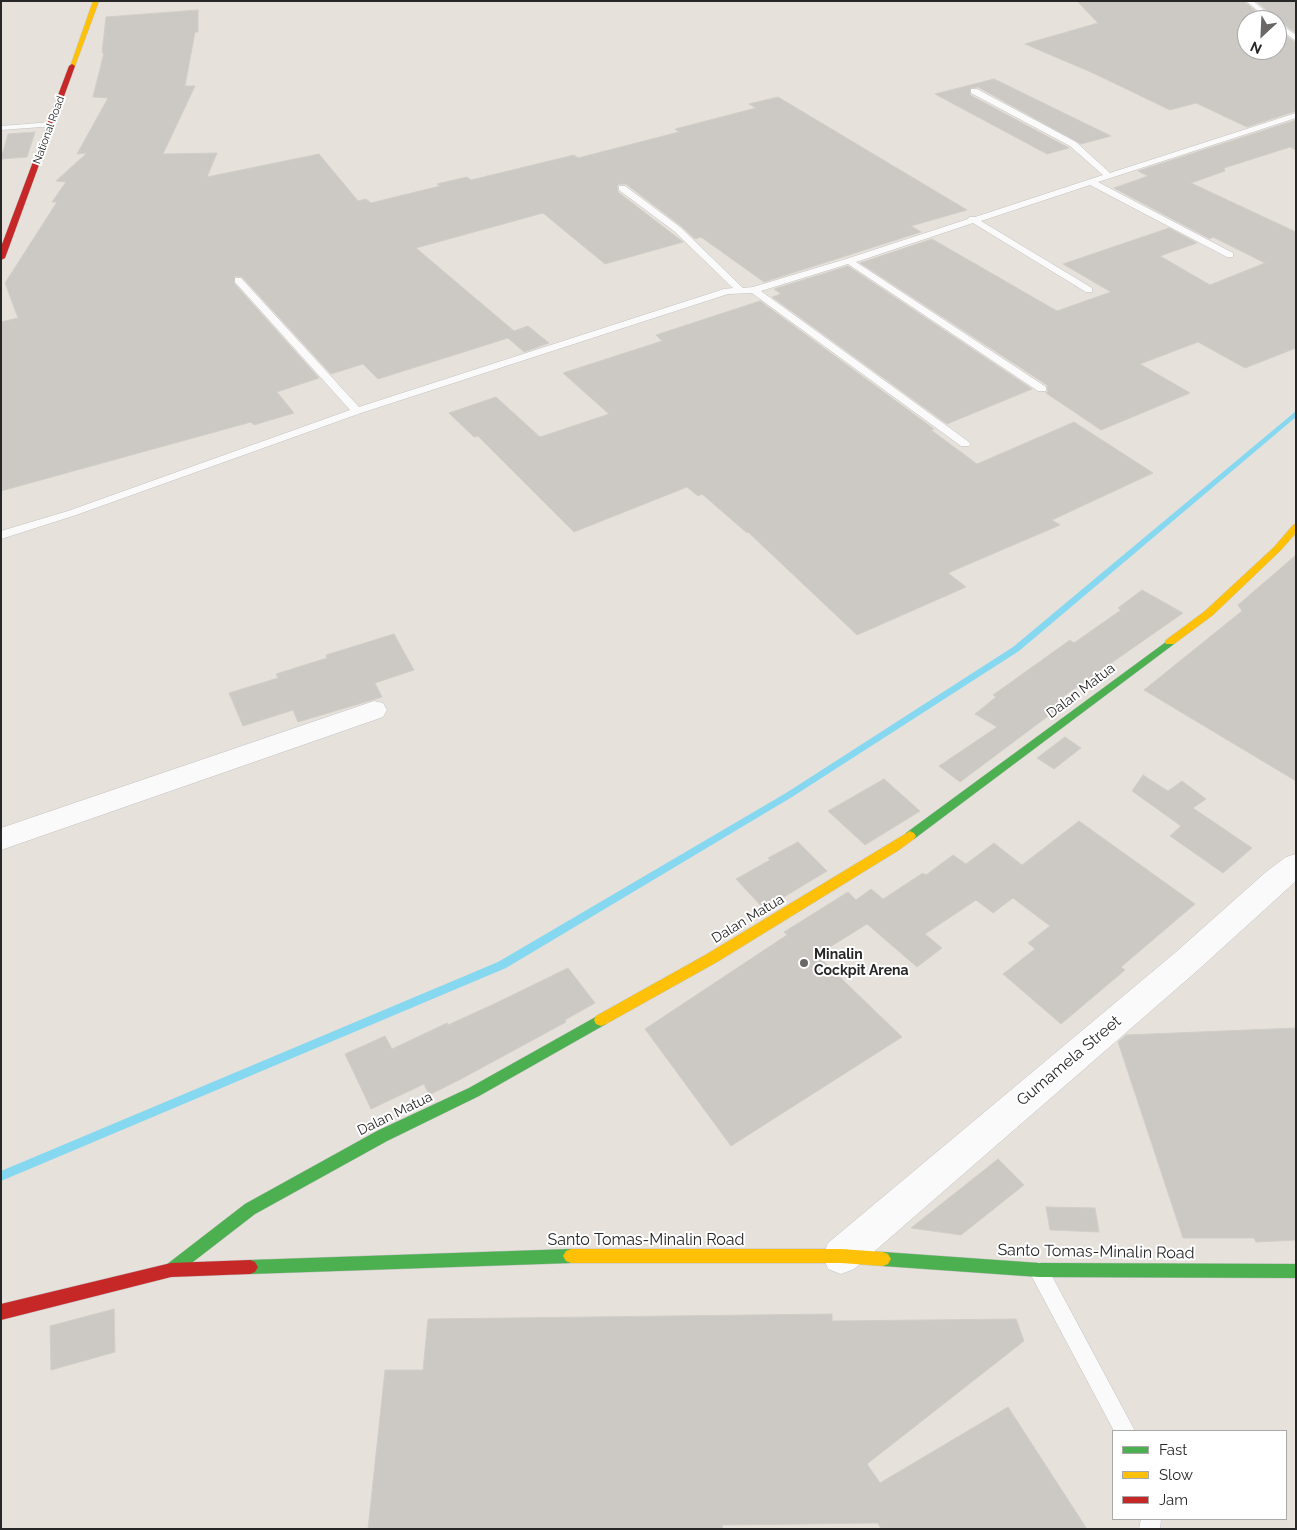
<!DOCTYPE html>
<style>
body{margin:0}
#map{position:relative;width:1297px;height:1530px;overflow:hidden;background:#e6e1db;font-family:Raleway,sans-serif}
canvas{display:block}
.frame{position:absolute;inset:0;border:2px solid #272727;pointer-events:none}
.legend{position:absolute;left:1112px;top:1430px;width:175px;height:90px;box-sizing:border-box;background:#fff;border:1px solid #a9a9a9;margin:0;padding:6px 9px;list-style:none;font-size:15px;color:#272727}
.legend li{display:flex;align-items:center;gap:10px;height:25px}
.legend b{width:25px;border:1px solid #a9a9a9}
.north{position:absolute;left:1237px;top:10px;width:50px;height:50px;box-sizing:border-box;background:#fff;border:1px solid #a9a9a9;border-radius:50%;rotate:205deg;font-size:14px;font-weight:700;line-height:20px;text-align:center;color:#272727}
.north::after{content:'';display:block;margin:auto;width:18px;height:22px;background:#6a6866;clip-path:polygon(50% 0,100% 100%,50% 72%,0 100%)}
</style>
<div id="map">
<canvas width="1297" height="1530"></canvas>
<div class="frame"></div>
<ul class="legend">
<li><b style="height:6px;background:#4caf50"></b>Fast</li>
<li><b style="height:6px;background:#ffc107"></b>Slow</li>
<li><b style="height:6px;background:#c62828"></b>Jam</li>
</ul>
<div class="north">N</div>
</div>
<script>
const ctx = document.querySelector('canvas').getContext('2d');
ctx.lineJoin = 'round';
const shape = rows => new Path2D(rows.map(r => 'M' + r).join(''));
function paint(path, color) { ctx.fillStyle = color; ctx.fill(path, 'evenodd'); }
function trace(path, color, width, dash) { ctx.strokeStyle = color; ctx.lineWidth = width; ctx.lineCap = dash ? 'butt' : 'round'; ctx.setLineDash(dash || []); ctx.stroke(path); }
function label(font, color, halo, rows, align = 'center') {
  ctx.font = font + ' Raleway,sans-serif'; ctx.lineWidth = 4; ctx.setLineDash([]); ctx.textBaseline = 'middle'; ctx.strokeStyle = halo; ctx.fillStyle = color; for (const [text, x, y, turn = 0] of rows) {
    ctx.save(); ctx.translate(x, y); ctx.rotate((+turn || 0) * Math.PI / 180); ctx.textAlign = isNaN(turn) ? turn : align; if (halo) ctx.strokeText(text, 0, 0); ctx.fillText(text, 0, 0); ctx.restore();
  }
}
const stream = shape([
 [1296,411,1296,417,1019,651,792,797,506,968,1,1181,1,1171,498,962,786,793,1013,647,1296,411]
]);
const building = shape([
 [1077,1,1244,1,1266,20,1247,20,1247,50,1277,50,1277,29,1296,43,1296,111,1247,127,1196,103,1170,110,1093,73,1025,44,1098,23,1077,1],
 [1256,1,1296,1,1296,33,1278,20,1256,1],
 [198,10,198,32,195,32,185,86,195,86,163,154,217,153,207,177,319,154,358,201,366,199,371,203,440,186,437,184,467,177,471,180,574,155,578,158,679,132,675,129,756,108,749,104,778,97,967,210,911,226,921,232,764,282,701,237,695,239,681,226,626,184,619,184,617,186,618,192,683,242,605,264,543,213,416,248,514,331,528,326,549,343,524,352,508,338,378,379,363,364,331,374,242,277,235,276,234,283,319,378,277,392,294,413,254,425,251,422,1,491,1,322,18,318,5,283,57,202,52,202,66,182,56,181,87,153,77,154,108,98,93,97,104,53,102,53,106,17,198,10],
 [994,79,1111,136,1081,144,978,87,970,88,970,95,1069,148,1047,154,935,94,994,79],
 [1296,120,1296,150,1290,147,1224,168,1225,171,1191,183,1296,232,1296,348,1245,368,1198,342,1140,364,1190,393,1101,430,1046,393,1048,391,1047,385,860,263,932,239,1057,311,1111,292,1063,264,1169,228,1197,243,1160,256,1210,285,1265,263,1213,237,1210,239,1114,188,1148,176,1138,171,1296,120],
 [35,132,27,157,1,159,8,134,35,132],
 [848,266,1032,389,947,424,772,297,781,294,774,289,848,266],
 [760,301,934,429,931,430,977,464,1074,422,1153,473,1052,520,1060,525,948,573,966,587,857,635,748,532,747,533,702,494,698,496,687,487,574,532,478,436,474,437,449,413,496,397,540,437,609,414,563,373,662,341,656,335,760,301],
 [1296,555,1296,781,1144,690,1242,611,1238,605,1296,555],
 [1142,590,1183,613,1057,701,1063,705,960,782,939,766,997,727,975,714,996,697,993,695,1070,640,1074,643,1121,610,1118,608,1142,590],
 [394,634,414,670,375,683,382,697,298,722,293,710,243,726,229,693,278,678,276,674,327,658,326,655,394,634],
 [1065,737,1081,748,1054,769,1037,758,1065,737],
 [1143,775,1168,791,1182,781,1206,799,1193,808,1252,848,1223,873,1170,836,1181,826,1132,791,1143,775],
 [884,779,920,811,865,845,828,811,884,779],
 [1079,821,1195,904,1121,967,1125,970,1061,1024,1003,974,1035,949,1028,943,1050,926,1013,898,993,913,976,900,925,934,942,948,917,967,867,924,817,955,902,1037,731,1146,645,1029,787,935,784,932,848,892,856,900,871,889,883,899,923,873,926,875,953,855,966,864,994,843,1022,865,1079,821],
 [798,842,827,871,764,909,736,879,770,860,768,858,798,842],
 [568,968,595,1003,565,1020,566,1022,461,1079,429,1095,424,1084,371,1109,345,1054,385,1036,392,1049,447,1023,448,1025,494,1004,568,968],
 [1296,1028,1296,1240,1256,1242,1254,1238,1183,1238,1118,1042,1126,1035,1296,1028],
 [998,1159,1024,1185,961,1235,911,1228,998,1159],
 [1046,1207,1095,1208,1099,1232,1050,1230,1046,1207],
 [114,1309,115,1352,51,1370,50,1326,114,1309],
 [832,1314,832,1321,1016,1319,1024,1341,867,1464,880,1483,1008,1407,1087,1529,881,1529,878,1523,722,1525,723,1529,368,1529,385,1370,423,1370,428,1319,832,1314]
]);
const lane = shape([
 [1246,1,1253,1,1276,20,1269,20,1246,1],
 [1277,22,1296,35,1296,41,1277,27,1277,22],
 [971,89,977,89,1076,142,1110,173,1296,113,1296,118,1098,182,1233,253,1233,257,1227,257,1090,185,981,221,1092,288,1092,292,1086,292,973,223,856,262,1046,387,1046,391,1038,391,848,264,761,291,969,442,970,444,969,446,961,446,752,293,728,294,361,413,76,515,1,539,1,531,68,511,350,410,235,282,235,278,241,278,359,407,724,289,733,288,674,231,619,190,619,186,625,186,680,227,743,288,753,287,846,259,968,219,969,217,975,217,1103,175,1070,146,971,93,971,89],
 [52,122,56,124,55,126,1,130,1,126,52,122],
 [1039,1262,1046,1265,1135,1431,1114,1431,1032,1277,1030,1271,1032,1265,1039,1262],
 [1141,1519,1161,1519,1160,1529,1139,1529,1141,1519]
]);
const street = shape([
 [374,701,383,703,387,710,383,717,1,850,1,828,374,701],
 [1296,854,1296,881,1198,970,854,1269,841,1274,828,1269,823,1256,828,1243,1176,952,1266,872,1286,857,1296,854]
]);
const fast = shape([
 [1170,639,1175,642,1174,644,914,839,906,839,904,836,906,833,1170,639],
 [601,1014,606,1016,608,1020,606,1024,479,1096,387,1141,255,1214,176,1275,171,1277,166,1275,163,1270,166,1265,245,1204,377,1131,469,1088,601,1014],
 [571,1249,576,1251,579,1256,576,1261,571,1263,250,1274,245,1272,242,1267,245,1262,250,1260,571,1249],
 [883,1252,1039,1263,1296,1264,1296,1278,1039,1277,883,1266,878,1264,875,1259,878,1254,883,1252]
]);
const slow = shape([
 [93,1,99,1,75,66,70,67,93,1],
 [1296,524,1296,533,1280,551,1213,615,1174,644,1166,644,1165,642,1166,640,1205,611,1274,547,1293,525,1296,524],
 [910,831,914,833,916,836,914,839,899,850,717,962,606,1024,601,1026,596,1024,594,1020,596,1016,707,954,910,831],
 [571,1249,841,1249,883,1252,888,1254,891,1259,888,1264,883,1266,841,1263,571,1263,566,1261,563,1256,566,1251,571,1249]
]);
const jam = shape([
 [72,64,75,66,5,258,1,260,1,247,69,66,72,64],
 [250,1260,255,1262,258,1267,255,1272,250,1274,171,1277,1,1320,1,1304,171,1263,250,1260]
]);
const markers = [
 [804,963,5,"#6a6866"]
];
const farStreetnames = [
 ["National Road",49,130,-70]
];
const streetNames = [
 ["Dalan Matua",1081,691,-37],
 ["Dalan Matua",748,919,-31],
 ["Dalan Matua",395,1114,-26]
];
const poiNames = [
 ["Minalin",814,955],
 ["Cockpit Arena",814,971]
];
const nearStreetnames = [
 ["Gumamela Street",1069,1061,-40],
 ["Santo Tomas-Minalin Road",646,1240],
 ["Santo Tomas-Minalin Road",1096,1252,1]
];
paint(stream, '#86d8f0');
paint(building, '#ccc9c5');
trace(building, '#d1cdc7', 1);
trace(lane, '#c2c1c2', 1);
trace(street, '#c2c1c2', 1);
trace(fast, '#c2c1c2', 1);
trace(slow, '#c2c1c2', 1);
trace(jam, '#c2c1c2', 1);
paint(lane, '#fbfafa');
paint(street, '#fbfafa');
paint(fast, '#4caf50');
paint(slow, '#ffc107');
paint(jam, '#c62828');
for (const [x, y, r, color] of markers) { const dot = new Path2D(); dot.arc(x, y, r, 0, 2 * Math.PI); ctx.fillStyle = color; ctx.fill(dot); trace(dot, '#fff', 2); }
label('11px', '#272727', '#fff', farStreetnames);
label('14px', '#272727', '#fff', streetNames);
label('bold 14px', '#272727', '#fff', poiNames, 'left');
label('16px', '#272727', '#fff', nearStreetnames);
</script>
